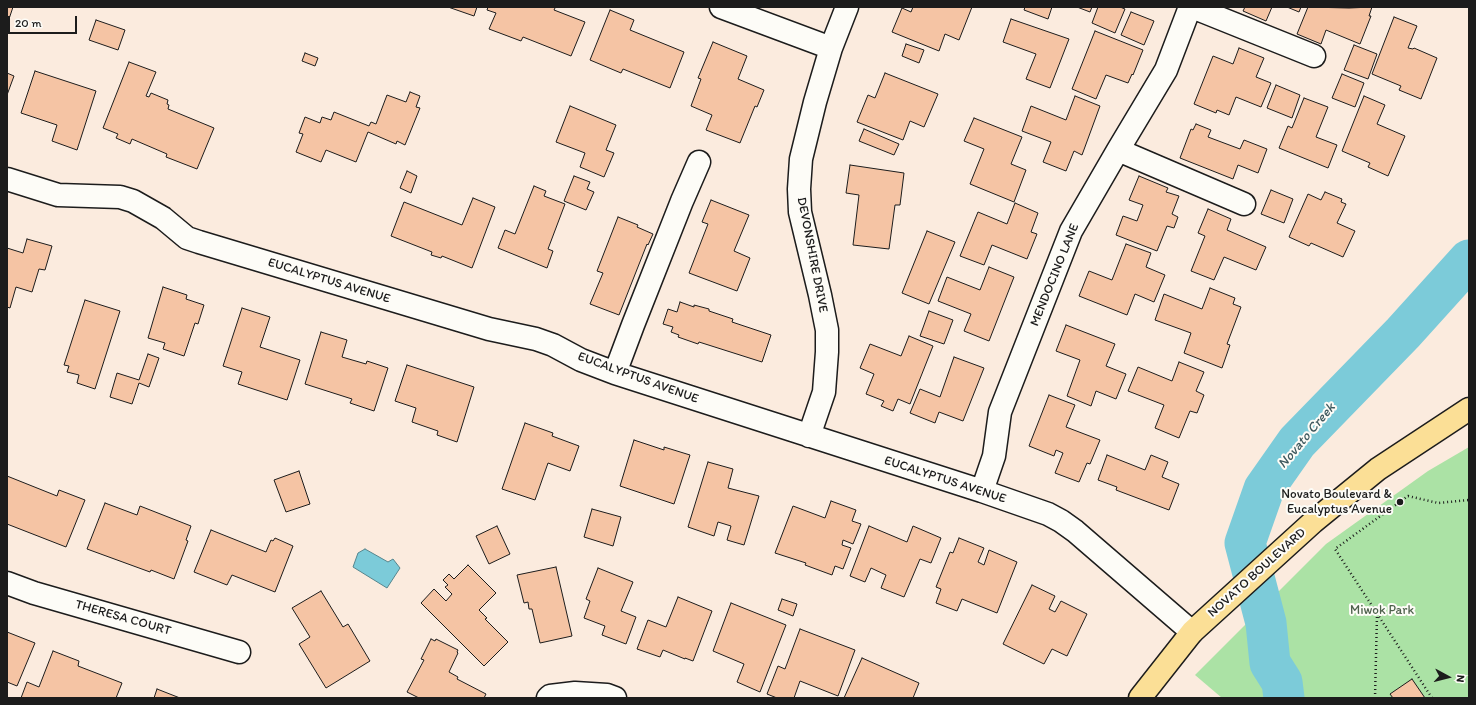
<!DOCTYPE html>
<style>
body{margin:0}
#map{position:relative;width:1476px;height:705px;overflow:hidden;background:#fbebde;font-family:Itim,sans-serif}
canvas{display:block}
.frame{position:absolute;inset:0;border:8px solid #1c1c1c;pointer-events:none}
.north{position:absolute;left:1428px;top:657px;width:40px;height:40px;-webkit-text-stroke:3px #fdfcf7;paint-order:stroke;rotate:97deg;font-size:11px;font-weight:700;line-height:16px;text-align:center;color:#1c1c1c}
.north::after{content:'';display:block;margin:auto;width:14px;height:18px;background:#1c1c1c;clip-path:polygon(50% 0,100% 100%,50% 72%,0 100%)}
.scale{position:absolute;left:8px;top:16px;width:69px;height:18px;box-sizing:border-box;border:2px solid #1c1c1c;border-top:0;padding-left:5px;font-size:12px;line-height:14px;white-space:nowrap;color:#1c1c1c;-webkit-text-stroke:3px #fdfcf7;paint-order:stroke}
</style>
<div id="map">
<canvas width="1476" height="705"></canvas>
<div class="frame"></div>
<div class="north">N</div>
<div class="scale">20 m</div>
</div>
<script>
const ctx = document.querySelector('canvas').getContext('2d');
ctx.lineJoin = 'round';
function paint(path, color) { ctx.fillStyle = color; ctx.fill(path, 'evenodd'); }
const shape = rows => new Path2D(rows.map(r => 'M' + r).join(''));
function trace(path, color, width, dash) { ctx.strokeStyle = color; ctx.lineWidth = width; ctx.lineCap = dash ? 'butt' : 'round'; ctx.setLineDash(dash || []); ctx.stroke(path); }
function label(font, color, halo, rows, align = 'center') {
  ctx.font = font + ' Itim,sans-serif'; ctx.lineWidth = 4; ctx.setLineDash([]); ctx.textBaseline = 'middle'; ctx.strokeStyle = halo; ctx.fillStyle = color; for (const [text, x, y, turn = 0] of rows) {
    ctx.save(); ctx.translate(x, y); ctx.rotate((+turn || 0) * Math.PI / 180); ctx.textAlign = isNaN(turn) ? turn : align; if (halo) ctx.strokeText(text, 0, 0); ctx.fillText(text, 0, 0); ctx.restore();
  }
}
const green = shape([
 [1469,447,1469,698,1222,698,1195,675,1326,544,1428,471]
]);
const water = shape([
 [365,549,388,562,393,559,400,568,387,588,353,567,358,553,365,549]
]);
const river = shape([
 [1284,698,1282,682,1270,663,1266,623,1245,543,1264,489,1297,442,1403,333,1469,260]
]);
const building = shape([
 [7,7,13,7,7,25,7,7],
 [448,7,477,7,474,16,448,7],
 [488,7,554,7,555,8,554,10,585,22,571,56,523,37,521,41,489,29,496,13,487,10,488,7],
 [913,7,972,7,959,40,945,34,939,51,892,32,902,8,911,12,913,7],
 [1025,7,1052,7,1048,19,1024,10,1025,7],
 [1077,7,1092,7,1090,12,1077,7],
 [1098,7,1120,7,1125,9,1115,33,1092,23,1098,7],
 [1245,7,1272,7,1266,21,1243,11,1245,7],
 [1287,7,1301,7,1299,12,1287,7],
 [1308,7,1349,8,1372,7,1369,16,1371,16,1360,44,1326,30,1321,44,1297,34,1308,7],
 [610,10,634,20,630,30,684,52,670,88,623,69,621,73,590,60,610,10],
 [1131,12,1154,21,1144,45,1121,35,1131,12],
 [1394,17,1417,26,1408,48,1413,49,1414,48,1437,58,1421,99,1399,90,1401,86,1372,74,1394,17],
 [1011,19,1069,39,1050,88,1026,79,1036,54,1003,42,1011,19],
 [96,20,125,30,118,50,89,40,96,20],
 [1095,31,1143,50,1133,75,1132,74,1128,83,1106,75,1096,99,1072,89,1095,31],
 [713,42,747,56,738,79,764,90,757,107,755,106,740,143,706,130,712,115,691,106,701,79,698,78,713,42],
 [906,44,924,50,919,63,902,56,906,44],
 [1354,45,1377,54,1368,79,1344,70,1354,45],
 [1239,48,1264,58,1256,77,1271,83,1261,107,1236,97,1229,115,1217,110,1216,113,1194,104,1213,56,1233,64,1239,48],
 [305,53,318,58,315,66,302,61,305,53],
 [129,62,156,72,146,96,149,97,151,93,168,100,167,104,169,105,168,109,214,128,197,169,166,157,167,154,132,139,130,144,116,138,118,134,103,128,129,62],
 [35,71,96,91,77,150,52,141,57,125,21,113,35,71],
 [7,73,14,76,7,95,7,73],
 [885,73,938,94,924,127,910,121,903,140,857,122,868,95,875,98,885,73],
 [1342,74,1364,83,1355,107,1332,98,1342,74],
 [1276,85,1300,95,1292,118,1267,108,1276,85],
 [410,92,420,96,416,107,420,108,405,145,397,141,396,144,368,132,356,162,326,150,321,162,296,152,303,134,299,133,305,117,320,123,322,117,331,120,334,112,369,126,371,122,376,124,387,95,406,102,410,92],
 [1075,96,1100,106,1082,155,1074,151,1066,171,1043,162,1051,142,1022,131,1031,106,1066,120,1075,96],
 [1364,96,1385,105,1377,124,1405,136,1388,176,1368,167,1370,163,1342,151,1364,96],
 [1304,98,1328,107,1316,137,1337,145,1328,168,1279,148,1288,126,1292,128,1304,98],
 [570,106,616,125,606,150,614,153,604,177,580,167,585,153,556,142,570,106],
 [974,118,1022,137,1011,164,1026,170,1014,202,970,184,984,149,964,141,974,118],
 [1196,124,1211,130,1208,137,1240,149,1244,140,1267,149,1258,173,1238,165,1233,179,1180,158,1191,129,1193,130,1196,124],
 [864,129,899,144,894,155,859,141,864,129],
 [850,165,904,173,900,205,895,205,889,249,853,245,859,195,846,193,850,165],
 [407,171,417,176,411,193,400,188,407,171],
 [574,176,590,182,587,189,594,192,586,210,564,201,574,176],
 [1139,176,1168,188,1166,192,1179,196,1172,214,1178,217,1174,228,1167,226,1157,251,1116,235,1123,216,1137,221,1143,205,1129,200,1139,176],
 [534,186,546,191,544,196,565,204,548,249,553,251,547,268,498,248,505,230,515,234,534,186],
 [1271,190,1293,199,1284,223,1261,214,1271,190],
 [1325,192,1342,199,1341,202,1346,204,1337,223,1355,231,1343,257,1311,243,1309,246,1289,237,1308,194,1321,200,1325,192],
 [473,198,495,207,472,268,442,256,441,258,431,255,432,252,391,236,404,202,462,225,473,198],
 [711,200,749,215,734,251,750,258,737,291,689,273,708,224,702,222,711,200],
 [1015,203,1038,213,1031,232,1037,234,1027,259,992,245,984,265,960,256,978,212,1007,224,1015,203],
 [1208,209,1231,219,1227,230,1266,247,1256,270,1224,257,1214,280,1191,271,1205,236,1198,233,1208,209],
 [618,217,638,225,637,227,653,234,648,245,647,244,619,315,590,304,603,273,597,271,618,217],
 [927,231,955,242,929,304,902,293,927,231],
 [27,239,52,246,45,270,39,269,32,292,16,287,10,308,7,307,7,248,23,253,27,239],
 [1126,244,1151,253,1146,267,1165,275,1154,302,1135,294,1127,315,1079,296,1089,271,1112,280,1126,244],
 [989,267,1014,277,989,341,964,331,971,314,938,301,947,277,980,290,989,267],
 [163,287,187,295,186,299,204,305,198,324,195,323,184,356,163,349,165,343,148,338,163,287],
 [1210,288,1235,298,1233,304,1241,307,1227,344,1230,345,1222,368,1184,353,1191,333,1155,320,1164,294,1202,309,1210,288],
 [85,300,120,311,95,389,77,383,79,375,67,372,69,366,64,365,85,300],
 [680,302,694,307,694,305,709,309,709,311,733,319,732,322,771,335,762,362,699,342,698,344,678,337,679,335,671,332,673,327,663,324,668,309,677,312,680,302],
 [242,308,270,317,260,347,300,360,287,400,238,384,242,372,223,366,242,308],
 [929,311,953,320,944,344,920,336,929,311],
 [1066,325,1115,344,1106,366,1126,374,1116,399,1096,391,1091,406,1067,396,1080,360,1056,351,1066,325],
 [321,332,347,340,342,357,366,364,367,361,388,368,374,411,350,403,352,399,305,384,321,332],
 [909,336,933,346,910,404,898,399,893,411,881,406,884,401,866,394,874,374,860,368,870,344,901,356,909,336],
 [148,354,159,358,149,387,139,383,132,404,110,397,117,373,139,380,148,354],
 [954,357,984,368,963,421,939,412,935,423,910,413,920,389,940,397,954,357],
 [1179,362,1204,372,1196,391,1204,395,1197,413,1190,411,1179,438,1155,428,1164,405,1128,391,1138,367,1172,381,1179,362],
 [407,365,474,387,457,442,437,435,438,431,412,422,416,408,395,401,407,365],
 [1049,395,1075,405,1066,427,1100,440,1090,464,1087,463,1079,482,1055,473,1063,453,1056,450,1054,456,1029,446,1049,395],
 [525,423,553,433,552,436,579,446,570,471,548,463,535,500,502,489,525,423],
 [634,440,664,450,664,447,690,455,674,504,620,486,634,440],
 [1107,455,1145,470,1151,455,1168,462,1162,477,1179,484,1169,510,1116,490,1117,487,1098,480,1107,455],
 [708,462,733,469,728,488,759,496,744,545,727,540,731,526,718,522,714,536,688,527,708,462],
 [299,471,310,504,286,512,274,480,299,471],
 [7,476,57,496,59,490,85,500,66,547,7,524,7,476],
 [831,501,856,510,852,521,861,524,853,544,843,540,842,545,851,548,843,569,835,566,832,575,805,565,806,563,775,553,793,506,825,518,831,501],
 [105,503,137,515,140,506,191,526,186,540,188,541,174,579,151,570,150,572,87,549,105,503],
 [592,509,621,517,613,546,584,537,592,509],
 [497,526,510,554,489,564,476,536,497,526],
 [869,526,907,542,913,526,941,538,931,563,920,559,904,597,881,588,886,575,871,568,865,582,850,576,869,526],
 [211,530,266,552,271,540,273,541,275,538,293,546,275,592,232,575,227,585,194,572,211,530],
 [959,538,984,548,978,562,984,565,989,550,1017,562,997,613,962,599,957,611,936,603,941,589,936,587,950,552,953,553,959,538],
 [468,565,496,593,479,610,487,618,485,619,508,642,484,666,421,603,434,589,446,601,452,594,445,587,448,585,443,580,449,574,454,579,468,565],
 [556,567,572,636,540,643,532,609,529,609,528,602,524,603,517,575,556,567],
 [598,568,633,582,621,611,636,617,626,644,602,635,605,626,584,618,590,601,586,599,598,568],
 [1032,585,1055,596,1049,609,1055,612,1061,601,1087,614,1067,656,1052,649,1044,664,1003,644,1032,585],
 [321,591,343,627,348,624,370,661,326,688,299,644,310,637,292,608,321,591],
 [678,597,712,611,693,661,685,658,685,659,663,650,660,657,637,649,648,620,666,627,678,597],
 [782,599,797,604,793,616,778,610,782,599],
 [731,603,786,625,760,692,737,682,744,664,713,651,731,603],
 [800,629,855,650,838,696,800,681,794,698,777,698,767,694,778,666,785,669,800,629],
 [7,632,35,643,17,686,7,682,7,632],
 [431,639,435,641,436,639,458,650,457,652,458,653,449,672,458,677,457,679,486,694,484,698,419,698,407,692,424,660,421,659,431,639],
 [53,651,79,661,78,666,122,683,116,698,21,698,27,682,39,687,53,651],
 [862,658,919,683,913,698,844,698,862,658],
 [1412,679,1425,698,1393,698,1390,694,1412,679],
 [157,689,180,698,154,698,157,689]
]);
const path = shape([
 [1375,698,1377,615],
 [1432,698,1335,549,1408,496,1438,503,1469,500]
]);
const minor = shape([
 [721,7,831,48],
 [1192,7,1314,56],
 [1118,150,1244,204],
 [7,179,58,195,120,197,133,201,163,218,187,238,199,242,489,329,536,339,553,345,581,360,615,373,982,491,1048,514,1061,521,1075,531,1192,632],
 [615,373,633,325,682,201,699,162],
 [809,436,824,392,827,352,827,330,820,295,800,212,799,189,801,159,815,102,831,48,847,7],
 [982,491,994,456,1000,412,1071,231,1118,150,1166,70,1190,7],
 [7,583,34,593,239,652],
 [548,698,550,696,575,693,607,695,615,698]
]);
const major = shape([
 [1140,698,1192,632,1313,522,1378,469,1469,409]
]);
const markers = [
 [1400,502,4,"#1c1c1c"]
];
const streetNames = [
 ["DEVONSHIRE DRIVE",812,255,79],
 ["MENDOCINO LANE",1055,275,-68],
 ["EUCALYPTUS AVENUE",329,281,17],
 ["EUCALYPTUS AVENUE",638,378,20],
 ["EUCALYPTUS AVENUE",945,480,18],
 ["NOVATO BOULEVARD",1257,573,-42],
 ["THERESA COURT",123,618,16]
];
const poiNames = [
 ["Novato Boulevard &",1392,495],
 ["Eucalyptus Avenue",1392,510]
];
const parkNames = [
 ["Miwok Park",1382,611]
];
const waterNames = [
 ["Novato Creek",1307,436,-50]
];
paint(green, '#abe2a5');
paint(water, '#7ccbd9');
trace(water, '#56858d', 1);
trace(river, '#7ccbd9', 41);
paint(building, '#f5c4a4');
trace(building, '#1c1c1c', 1);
trace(minor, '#1c1c1c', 25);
trace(major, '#1c1c1c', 25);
trace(path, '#1c1c1c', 2.5, [1, 3]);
trace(minor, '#fdfcf7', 22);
trace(major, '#fbdf96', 22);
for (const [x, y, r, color] of markers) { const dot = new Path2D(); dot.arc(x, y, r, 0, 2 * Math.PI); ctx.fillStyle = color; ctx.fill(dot); trace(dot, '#fdfcf7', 1.5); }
label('13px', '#1c1c1c', '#fdfcf7', streetNames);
label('13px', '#1c1c1c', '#fdfcf7', poiNames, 'right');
label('13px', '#4e614c', '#fdfcf7', parkNames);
label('italic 14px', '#3e595e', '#fdfcf7', waterNames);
</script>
